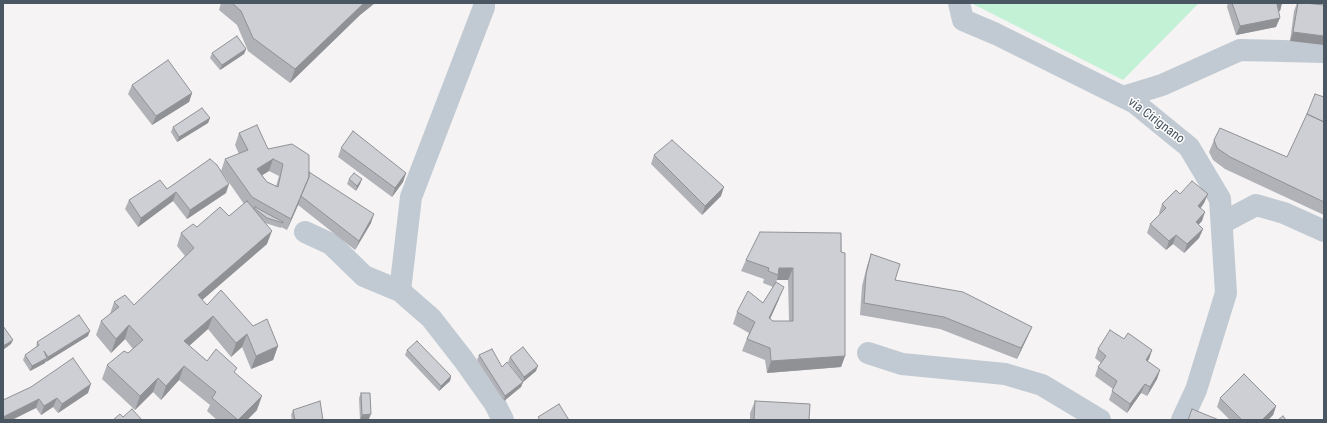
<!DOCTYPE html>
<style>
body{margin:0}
#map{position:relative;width:1327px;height:423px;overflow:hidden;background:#f5f3f3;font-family:"Roboto Condensed",sans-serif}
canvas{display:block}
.frame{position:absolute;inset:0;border:4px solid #4a5661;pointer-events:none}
</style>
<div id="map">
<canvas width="1327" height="423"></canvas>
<div class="frame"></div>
</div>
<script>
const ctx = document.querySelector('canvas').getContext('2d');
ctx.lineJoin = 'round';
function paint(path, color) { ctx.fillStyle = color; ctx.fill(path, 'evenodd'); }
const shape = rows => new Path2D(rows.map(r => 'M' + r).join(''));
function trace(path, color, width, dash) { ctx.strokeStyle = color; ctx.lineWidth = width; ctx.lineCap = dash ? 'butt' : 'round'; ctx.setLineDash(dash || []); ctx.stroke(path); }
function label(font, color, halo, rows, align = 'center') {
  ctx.font = font + ' "Roboto Condensed",sans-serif'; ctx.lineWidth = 3; ctx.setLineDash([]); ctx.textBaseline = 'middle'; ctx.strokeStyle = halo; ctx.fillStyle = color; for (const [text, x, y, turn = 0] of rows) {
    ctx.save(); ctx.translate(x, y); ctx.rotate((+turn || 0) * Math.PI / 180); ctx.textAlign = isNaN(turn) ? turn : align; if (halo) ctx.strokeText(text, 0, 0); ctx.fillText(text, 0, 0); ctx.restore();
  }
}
const green = shape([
 [971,3,1199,3,1123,80]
]);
const minor = shape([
 [959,3,963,20,996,34,1135,103,1189,147,1220,199,1226,293,1196,390,1182,420],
 [1123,97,1162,85,1240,50,1324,52],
 [1222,223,1256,205,1284,213,1324,231],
 [305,232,331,244,364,276,400,291,431,318,463,359,495,404,503,420],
 [400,291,411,197,484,7,484,3],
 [868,353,902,364,1005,374,1042,385,1100,420]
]);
const wall = shape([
 [221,3,375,3,360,15,290,83,248,51,237,25,219,10],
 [1228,3,1282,3,1280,11,1278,11,1276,27,1236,35,1227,7],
 [1297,3,1324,5,1290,41,1294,11],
 [246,49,244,54,220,70,210,58,212,53],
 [132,85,192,93,189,102,152,125,128,94],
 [1324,97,1324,215,1225,169,1213,160,1209,152,1214,140,1287,157],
 [210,118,208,123,177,142,171,132,173,127],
 [239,133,309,172,371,223,355,250,298,205,299,203,287,230,281,227,281,228,265,223,267,244,202,300,207,305,253,326,278,346,273,360,251,369,242,347,231,357,208,329,189,346,207,361,235,373,257,410,247,420,217,420,207,411,210,405,179,380,161,400,153,392,135,410,102,379,107,365,128,353,133,349,125,339,111,353,96,335,101,321,110,314,114,302,134,305,185,256,177,246,181,233,229,216,244,204,221,171,225,159,239,154,235,145],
 [269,171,279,176,276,186,267,182,262,175],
 [341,148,406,173,403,182,392,197,338,157],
 [654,155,721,196,702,215,651,164],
 [349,179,362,179,360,184,356,191,347,184],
 [167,189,226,193,187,219,173,201,138,227,125,209,129,200],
 [1180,194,1208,194,1204,203,1201,208,1202,221,1198,225,1203,229,1199,238,1184,253,1173,244,1166,250,1147,233,1150,224,1160,214,1159,213,1162,204],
 [841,233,845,356,841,367,767,373,765,360,742,351,749,333,733,324,737,312,763,303,773,287,763,283,764,279,741,271,746,260],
 [777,280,788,280,789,321,773,321,770,319,779,299,776,282],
 [871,254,895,280,1032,327,1027,338,1017,359,940,329,860,315,862,286,867,266],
 [88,336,46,362,45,361,45,363,30,371,23,360,25,355,36,348,37,342],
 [1124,339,1152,350,1149,359,1147,362,1160,370,1157,379,1147,396,1141,393,1127,413,1109,400,1113,389,1095,376,1098,367,1101,363,1095,358,1098,349],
 [407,350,451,376,450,381,439,391,405,355],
 [479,355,502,367,523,382,521,387,504,401,477,360],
 [510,357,536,371,523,382,508,362],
 [88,393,58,413,53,407,41,415,36,408,3,400],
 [361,393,369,419,360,420,359,398],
 [1220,398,1276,406,1273,415,1268,420,1230,420,1217,407],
 [755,401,809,420,750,420,750,413],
 [293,410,323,420,292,420,291,415]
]);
const shadedWall = shape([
 [364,3,375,3,360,15,290,83,295,69],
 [1279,3,1282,3,1280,11,1273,13,1277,4],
 [1280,18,1276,27,1236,35,1240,26],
 [1293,32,1324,36,1324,45,1290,41],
 [246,49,244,54,220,70,222,65],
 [192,93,189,102,152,125,156,116],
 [210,118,208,123,177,142,179,137],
 [273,159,269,171,253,181,257,169],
 [406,173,403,182,392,197,395,188],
 [362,179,360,184,356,191,357,186],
 [229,184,226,193,187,219,190,210],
 [724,187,721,196,702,215,705,206],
 [176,192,173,201,138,227,141,218],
 [1208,194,1204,203,1195,215,1198,206],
 [301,196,299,203,287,230,291,219],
 [1205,212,1202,221,1192,231,1196,222],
 [374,214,371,223,355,250,359,241],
 [1203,229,1199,238,1184,253,1187,244],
 [272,231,267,244,193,308,198,295],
 [1176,235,1173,244,1166,250,1169,241],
 [779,268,793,268,788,280,777,280,778,275],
 [784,287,779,299,765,330,769,318],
 [213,316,208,329,179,355,184,341],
 [129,325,125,339,111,353,116,339],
 [1032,327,1027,338,1017,359,1021,348],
 [90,331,88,336,46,362,48,357],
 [247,334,242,347,231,357,236,343],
 [13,340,11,344,3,350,3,346],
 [278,346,273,360,251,369,256,356],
 [1152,350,1149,359,1142,369,1146,360],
 [845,356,841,367,767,373,771,361],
 [47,358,45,363,30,371,32,366],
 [184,366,179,380,161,400,166,386],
 [538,366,536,371,523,382,524,377],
 [1160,370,1157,379,1147,396,1150,387],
 [451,376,450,381,439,391,441,386],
 [158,378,153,392,135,410,140,396],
 [523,382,521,387,504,401,505,396],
 [91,384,88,393,58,413,62,404],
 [1145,384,1141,393,1127,413,1130,404],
 [262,396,257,410,247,420,238,420],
 [57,398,53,407,41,415,44,406],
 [39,399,36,408,12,420,3,420,3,417],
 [1276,406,1273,415,1268,420,1262,420],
 [371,414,369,419,360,420,362,415]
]);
const building = shape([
 [232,3,364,3,295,69,253,38,241,11,232,3],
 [1232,3,1279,3,1277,4,1280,18,1240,26,1232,3],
 [1298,3,1305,3,1324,5,1324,36,1293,32,1298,3],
 [237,36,246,49,222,65,212,53,237,36],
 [168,60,192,93,156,116,132,85,168,60],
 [1315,94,1324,97,1324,122,1307,114,1315,94],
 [202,108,210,118,179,137,173,127,202,108],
 [1307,114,1324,122,1324,202,1230,157,1217,148,1214,140,1220,128,1287,157,1307,114],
 [257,125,268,149,292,144,309,155,309,177,291,219,252,197,225,159,248,150,239,133,257,125],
 [273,159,283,164,278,187,267,182,257,169,273,159],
 [353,131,406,173,395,188,341,148,353,131],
 [672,140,724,187,705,206,654,155,672,140],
 [210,159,217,165,229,184,190,210,176,192,141,218,129,200,160,180,167,189,210,159],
 [309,172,374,214,359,241,301,196,309,177,309,172],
 [354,173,362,179,357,186,349,179,354,173],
 [1192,181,1208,194,1198,206,1205,212,1196,222,1203,229,1187,244,1176,235,1169,241,1150,224,1166,208,1162,204,1176,190,1180,194,1192,181],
 [247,201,272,231,198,295,207,305,221,290,253,326,267,319,278,346,256,356,247,334,236,343,213,316,184,341,207,361,216,349,237,368,234,372,262,396,238,420,212,398,216,392,184,366,166,386,158,378,140,396,107,365,124,351,128,353,143,340,129,325,116,339,101,321,119,307,114,302,125,295,134,305,194,248,181,233,193,224,197,227,220,207,229,216,247,201],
 [255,207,283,222,283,223,267,218,254,208,255,207],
 [760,232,841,233,841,252,845,253,845,356,771,361,770,348,747,339,755,322,737,312,748,291,763,303,776,282,784,287,769,318,773,321,793,321,793,268,779,268,778,275,768,271,769,268,746,260,760,232],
 [871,254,900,264,895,280,963,292,1032,327,1021,348,944,317,864,303,866,274,871,254],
 [79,315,90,331,48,357,44,351,47,358,32,366,25,355,39,345,37,342,79,315],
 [3,326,13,340,3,346,3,326],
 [1110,330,1124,339,1128,333,1152,350,1146,360,1160,370,1150,387,1145,384,1130,404,1112,391,1117,381,1098,367,1106,356,1098,349,1110,330],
 [417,341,451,376,441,386,407,350,417,341],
 [523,347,538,366,524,377,510,357,523,347],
 [492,349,502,367,507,362,523,382,505,396,479,355,492,349],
 [73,358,91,384,62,404,57,398,44,406,39,399,3,417,3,400,31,387,73,358],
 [1244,374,1276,406,1262,420,1242,420,1220,398,1244,374],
 [361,393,370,393,371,414,362,415,361,393],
 [320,401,323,420,295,420,293,410,320,401],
 [755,401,810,404,809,420,754,420,755,401],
 [559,404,569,420,540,420,538,417,559,404],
 [132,409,142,420,113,420,120,414,123,417,132,409],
 [1192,409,1219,420,1188,420,1192,409],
 [1283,416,1286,420,1278,420,1283,416]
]);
const streetNames = [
 ["via Cirignano",1156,121,37]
];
paint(green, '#c3f1d5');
trace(minor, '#c1cad2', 22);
paint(wall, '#b0b2b7');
paint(shadedWall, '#909195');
paint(building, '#cdcfd5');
trace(building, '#909195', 1);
label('13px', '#4a5661', '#fff', streetNames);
</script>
